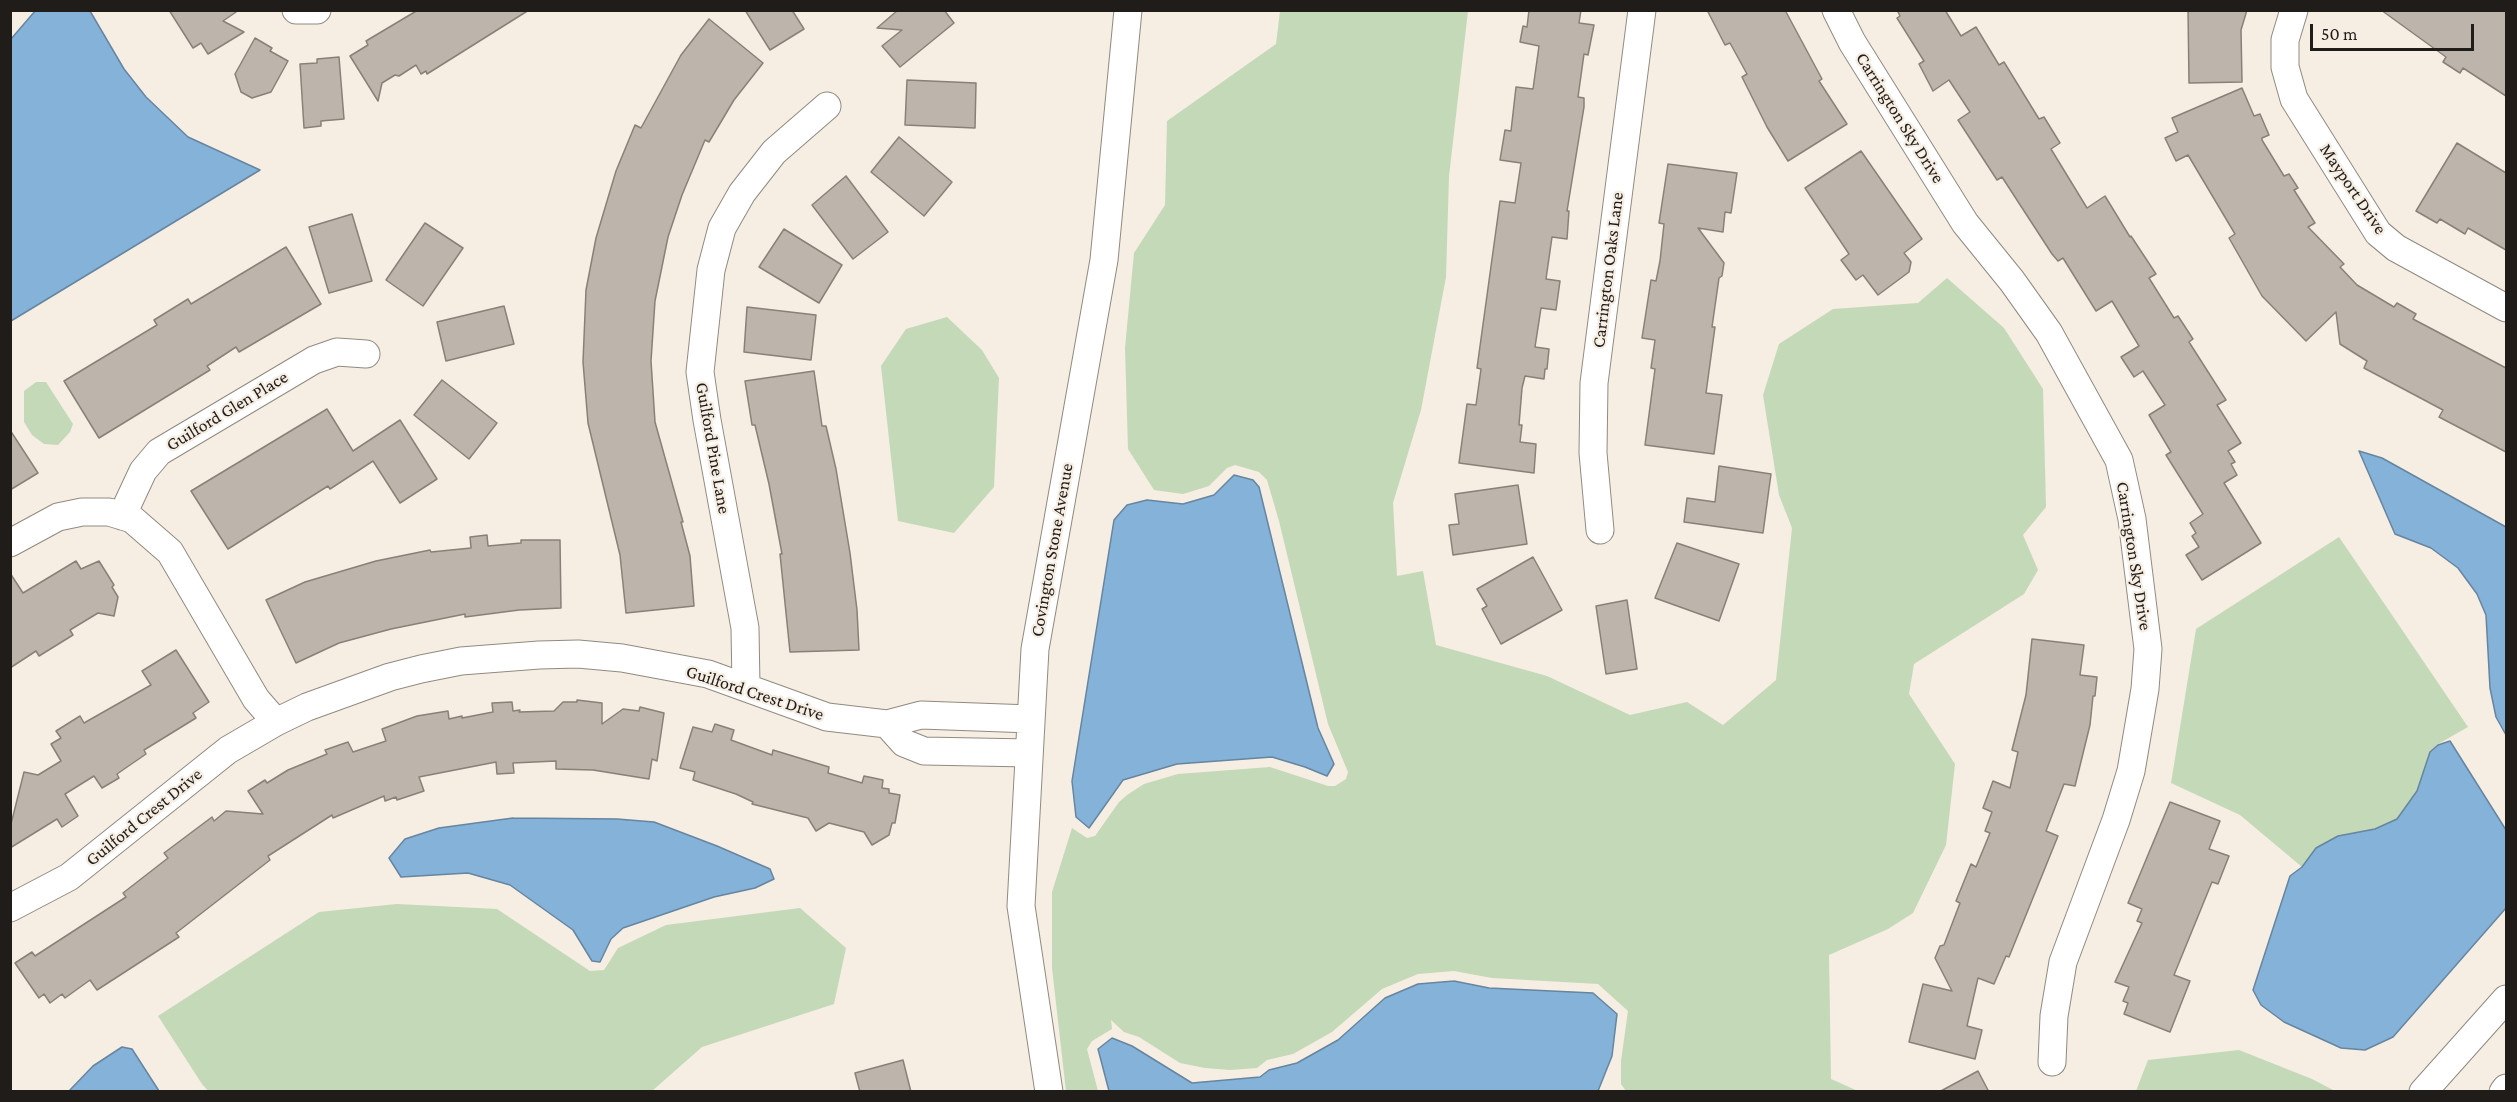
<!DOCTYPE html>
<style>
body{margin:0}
#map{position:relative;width:2517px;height:1102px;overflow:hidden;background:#f6ede3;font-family:"Crimson Pro",serif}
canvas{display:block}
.frame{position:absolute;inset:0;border:12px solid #1f1c19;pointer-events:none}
.scale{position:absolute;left:2310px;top:24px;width:164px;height:27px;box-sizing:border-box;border:3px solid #1f1c19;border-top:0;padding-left:8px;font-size:18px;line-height:21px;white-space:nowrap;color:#1f1c19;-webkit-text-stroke:4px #f6ede3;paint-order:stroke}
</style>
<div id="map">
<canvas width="2517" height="1102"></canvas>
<div class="frame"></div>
<div class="scale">50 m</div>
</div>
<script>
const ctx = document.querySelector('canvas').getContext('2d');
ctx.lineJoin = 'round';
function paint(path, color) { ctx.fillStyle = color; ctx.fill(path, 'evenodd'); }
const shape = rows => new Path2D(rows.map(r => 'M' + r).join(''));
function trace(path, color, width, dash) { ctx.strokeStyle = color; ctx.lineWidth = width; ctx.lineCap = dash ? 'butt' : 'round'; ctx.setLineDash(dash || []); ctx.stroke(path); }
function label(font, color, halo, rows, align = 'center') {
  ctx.font = font + ' "Crimson Pro",serif'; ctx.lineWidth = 4.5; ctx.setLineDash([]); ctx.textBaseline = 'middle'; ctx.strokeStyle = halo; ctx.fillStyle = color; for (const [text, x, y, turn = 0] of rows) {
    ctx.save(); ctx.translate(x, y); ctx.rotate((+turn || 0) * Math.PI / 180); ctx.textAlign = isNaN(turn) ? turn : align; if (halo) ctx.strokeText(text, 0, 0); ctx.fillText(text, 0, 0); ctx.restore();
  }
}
const green = shape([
 [1280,11,1468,11,1449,176,1446,277,1421,410,1393,503,1397,576,1423,571,1436,645,1547,676,1630,715,1687,702,1723,725,1776,680,1792,528,1779,495,1763,395,1779,344,1833,309,1918,303,1947,278,2004,328,2043,389,2046,507,2023,535,2038,570,2024,594,1914,664,1909,694,1955,764,1946,845,1913,913,1888,929,1829,955,1831,1079,1858,1091,1626,1091,1621,1084,1621,1061,1628,1011,1598,984,1492,978,1454,971,1418,974,1382,989,1332,1032,1293,1054,1267,1060,1257,1068,1230,1070,1205,1068,1180,1063,1139,1037,1124,1032,1111,1020,1112,1029,1092,1041,1087,1049,1098,1091,1066,1091,1052,968,1052,892,1072,828,1087,838,1095,836,1119,802,1127,795,1144,784,1178,774,1270,767,1328,786,1335,786,1346,779,1348,772,1328,724,1279,521,1267,480,1259,472,1235,465,1227,468,1209,486,1183,494,1154,490,1128,449,1125,348,1134,253,1165,205,1167,121,1276,44],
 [947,317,982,350,999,378,994,487,954,533,898,521,881,366,906,329],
 [36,382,46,382,73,424,70,432,58,445,44,444,32,435,24,422,24,391],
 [2339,537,2468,727,2438,744,2430,752,2417,791,2398,819,2375,829,2338,836,2316,848,2302,867,2240,815,2171,783,2196,629],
 [397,904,497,909,590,971,604,970,618,948,666,925,800,908,846,948,834,1004,702,1047,652,1091,209,1092,202,1084,158,1016,319,912],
 [2239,1050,2312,1079,2335,1091,2136,1091,2148,1060]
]);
const water = shape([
 [36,10,90,11,124,69,146,97,188,137,260,170,11,321,11,39,36,10],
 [2359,451,2382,458,2506,527,2506,735,2496,717,2490,688,2486,615,2477,594,2458,568,2431,548,2395,534,2359,451],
 [1234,475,1253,480,1259,487,1318,728,1334,764,1327,776,1305,767,1272,757,1177,764,1123,780,1089,828,1076,817,1072,781,1114,520,1127,505,1147,500,1183,504,1214,495,1234,475],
 [2450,741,2506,830,2506,908,2393,1037,2365,1050,2341,1048,2284,1022,2261,1005,2253,990,2290,876,2302,867,2316,848,2338,836,2375,829,2397,819,2417,791,2430,752,2438,745,2450,741],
 [513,818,617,819,654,822,717,846,770,869,774,879,755,888,714,897,623,928,611,939,600,962,592,961,573,930,510,885,468,873,401,877,389,858,405,839,439,828,513,818],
 [1454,981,1489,988,1593,993,1617,1014,1612,1056,1598,1091,1109,1091,1098,1049,1112,1038,1132,1046,1192,1083,1260,1077,1269,1070,1297,1063,1338,1040,1385,998,1418,984,1454,981],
 [122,1047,132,1049,159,1091,69,1091,93,1066,122,1047]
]);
const building = shape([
 [169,10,239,10,223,21,244,32,208,54,201,43,193,48,169,10],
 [418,10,529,10,427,74,426,71,421,74,416,65,399,76,395,75,382,83,378,101,350,56,368,45,366,41,418,10],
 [745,10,792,10,804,29,770,50,745,10],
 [898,10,944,10,954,23,900,67,882,46,902,30,877,28,898,10],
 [1529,10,1581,10,1579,23,1594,25,1588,55,1584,54,1578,97,1584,98,1584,107,1567,211,1569,211,1567,239,1552,237,1546,279,1560,281,1556,310,1541,308,1535,347,1549,349,1547,369,1545,369,1544,379,1525,376,1522,388,1519,425,1522,425,1520,442,1536,444,1534,473,1459,463,1467,404,1476,405,1481,369,1477,368,1500,201,1515,203,1521,163,1500,160,1505,130,1511,131,1516,87,1533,89,1539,46,1520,42,1523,26,1527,27,1529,10],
 [1707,10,1785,10,1822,79,1819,81,1847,124,1788,161,1767,127,1742,77,1747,74,1730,43,1725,45,1707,10],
 [1897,10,1945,10,1961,36,1976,27,1999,65,2004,62,2039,119,2044,117,2060,143,2051,149,2087,208,2105,196,2130,237,2131,236,2156,274,2149,278,2174,318,2178,316,2193,339,2189,342,2226,400,2217,405,2241,443,2228,451,2235,462,2231,464,2237,475,2224,483,2261,543,2202,580,2186,555,2199,547,2192,536,2196,533,2190,523,2203,514,2166,455,2171,452,2149,415,2165,405,2143,371,2134,377,2121,357,2139,346,2112,301,2096,311,2063,258,2058,261,2052,254,2002,177,1997,180,1958,120,1970,112,1949,80,1933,91,1919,64,1924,61,1897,18,1900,16,1897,10],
 [2188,10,2247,10,2241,30,2242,82,2189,83,2188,10],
 [2381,10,2506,10,2506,96,2463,68,2460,73,2443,62,2446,57,2381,10],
 [709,19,763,63,734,100,709,142,705,140,682,195,668,237,655,301,651,361,655,422,683,522,681,522,690,556,694,606,626,613,620,555,588,423,583,362,586,290,596,238,616,171,635,125,641,128,681,55,709,19],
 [255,38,272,48,270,51,288,61,271,92,252,98,241,92,235,74,255,38],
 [339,57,344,119,321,121,321,126,304,128,300,64,317,63,317,59,339,57],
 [907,80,976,83,975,128,905,125,907,80],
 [2242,88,2254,116,2260,114,2269,135,2262,138,2262,140,2284,176,2289,174,2298,188,2294,190,2315,223,2308,227,2344,264,2340,267,2357,285,2394,307,2397,303,2416,314,2413,319,2506,368,2506,452,2439,417,2443,410,2364,368,2367,361,2340,344,2336,312,2306,341,2262,296,2229,238,2235,234,2188,155,2176,161,2165,138,2178,132,2172,118,2242,88],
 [899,137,952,182,924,216,871,172,899,137],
 [2457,143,2506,173,2506,250,2468,228,2465,234,2440,219,2437,223,2416,211,2457,143],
 [1861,151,1922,239,1904,253,1911,262,1909,272,1878,295,1863,275,1856,280,1841,260,1849,254,1805,188,1861,151],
 [1668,164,1737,173,1731,213,1725,212,1723,232,1698,228,1724,263,1722,276,1719,278,1712,327,1715,327,1706,393,1722,395,1714,454,1645,445,1655,369,1651,368,1655,340,1642,338,1651,280,1656,281,1660,261,1664,224,1659,223,1668,164],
 [846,176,888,232,853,259,812,205,846,176],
 [352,214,372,281,329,293,309,227,352,214],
 [425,223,463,248,423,306,386,280,425,223],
 [784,229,842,265,819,303,759,267,784,229],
 [286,247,321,304,239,352,236,347,207,366,210,370,99,438,64,381,157,325,154,320,188,299,191,304,286,247],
 [504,306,514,344,446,361,437,322,504,306],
 [747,307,816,315,811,360,744,352,747,307],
 [814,371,822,426,826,426,836,469,850,553,857,610,859,650,790,652,780,554,782,554,769,484,755,425,752,425,745,381,814,371],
 [442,380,497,423,469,459,414,415,442,380],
 [327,409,353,451,400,420,437,479,400,503,373,461,330,489,328,486,228,549,191,491,327,409],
 [10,430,38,473,10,490,10,430],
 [1719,466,1771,474,1763,533,1684,522,1687,498,1715,502,1719,466],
 [1518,485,1527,544,1453,555,1449,525,1459,524,1455,494,1518,485],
 [487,535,488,546,521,543,521,540,560,540,561,608,519,610,465,617,465,614,391,629,339,643,296,663,266,600,305,582,376,561,430,550,431,552,471,548,470,537,487,535],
 [1677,543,1739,564,1719,621,1655,598,1677,543],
 [1533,557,1562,610,1501,644,1482,609,1487,606,1477,589,1533,557],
 [76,561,81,569,99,561,114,585,112,587,118,597,114,616,98,613,70,630,73,635,39,656,36,651,10,668,10,573,23,593,76,561],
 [1627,600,1637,669,1606,674,1596,606,1627,600],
 [2032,639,2084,645,2080,675,2097,677,2095,696,2093,696,2090,725,2075,786,2064,784,2046,831,2058,836,2009,957,2006,956,1994,984,1978,978,1967,1026,1982,1030,1975,1059,1909,1042,1923,984,1952,991,1935,958,1940,946,1944,945,1960,903,1956,901,1971,864,1976,867,1990,833,1985,831,1992,812,1983,808,1993,781,2010,788,2018,752,2012,750,2026,695,2032,639],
 [176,650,209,702,193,713,196,718,144,750,146,754,117,774,119,778,102,788,94,776,65,794,78,816,62,827,57,819,10,848,10,828,24,772,38,775,61,761,51,744,61,738,56,731,80,716,84,723,151,685,142,671,176,650],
 [577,700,602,703,602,724,623,709,639,711,640,707,664,713,657,761,652,759,649,779,593,770,556,769,556,761,513,763,514,773,497,774,496,762,419,777,424,791,397,800,396,797,385,801,384,796,333,818,332,815,268,856,270,860,176,933,179,937,97,990,90,980,65,998,62,994,50,1003,44,994,39,998,15,963,32,952,35,956,126,897,123,893,168,858,164,853,212,817,214,821,226,811,263,814,248,791,265,780,267,783,288,770,327,754,325,750,348,742,353,752,386,741,382,729,417,716,448,711,449,719,462,716,462,718,493,712,492,703,512,702,513,711,520,710,519,712,554,711,563,702,577,702,577,700],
 [715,724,734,730,731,740,772,755,773,750,829,767,828,773,862,783,864,776,883,780,882,788,889,789,889,793,900,795,895,823,892,823,889,835,872,845,864,832,829,823,816,831,808,818,752,804,753,802,736,794,693,780,695,772,680,768,693,727,712,732,715,724],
 [2170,802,2220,821,2209,849,2229,856,2218,884,2212,882,2174,975,2190,981,2170,1032,2124,1014,2128,1003,2123,1001,2129,987,2115,982,2142,923,2137,921,2142,909,2128,903,2170,802],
 [903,1060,911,1092,860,1092,855,1073,903,1060],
 [1978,1071,1989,1092,1939,1092,1978,1071]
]);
const minor = shape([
 [296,10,317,10],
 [1836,10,1852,42,1965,223,2012,281,2049,333,2119,460,2132,519,2148,649,2145,689,2131,771,2116,820,2063,962,2054,1016,2052,1062],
 [2294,10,2285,40,2285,67,2294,99,2378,233,2396,248,2506,308],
 [122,516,143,471,159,452,314,360,337,352,366,354],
 [1600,530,1593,453,1594,383,1642,10],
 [10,543,58,517,82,512,109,512,132,519,170,552,256,699,276,722],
 [746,686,745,628,707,420,700,372,711,270,722,228,742,193,774,152,827,106],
 [1029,753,924,751,904,743,887,724,921,715,1031,719],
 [10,908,69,877,228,750,276,722,307,707,390,677,421,669,461,661,539,655,578,654,622,658,708,674,827,717,887,724],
 [1049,1092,1021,906,1035,649,1104,260,1128,10],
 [2423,1092,2506,999],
 [2503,1092,2506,1088]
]);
const streetNames = [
 ["Carrington Sky Drive",1900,118,58],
 ["Mayport Drive",2353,189,56],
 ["Carrington Oaks Lane",1608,270,-83],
 ["Guilford Glen Place",227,411,-31],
 ["Guilford Pine Lane",713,448,80],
 ["Covington Stone Avenue",1052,550,-80],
 ["Carrington Sky Drive",2134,556,81],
 ["Guilford Crest Drive",755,693,18],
 ["Guilford Crest Drive",144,817,-39]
];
paint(green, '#c4d9b7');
paint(water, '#85b2d9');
trace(water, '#66859f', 1.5);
paint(building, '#bdb5ac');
trace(building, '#898178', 1.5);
trace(minor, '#918a80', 29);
trace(minor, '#fff', 27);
label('18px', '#1f1c19', '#f6ede3', streetNames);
</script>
